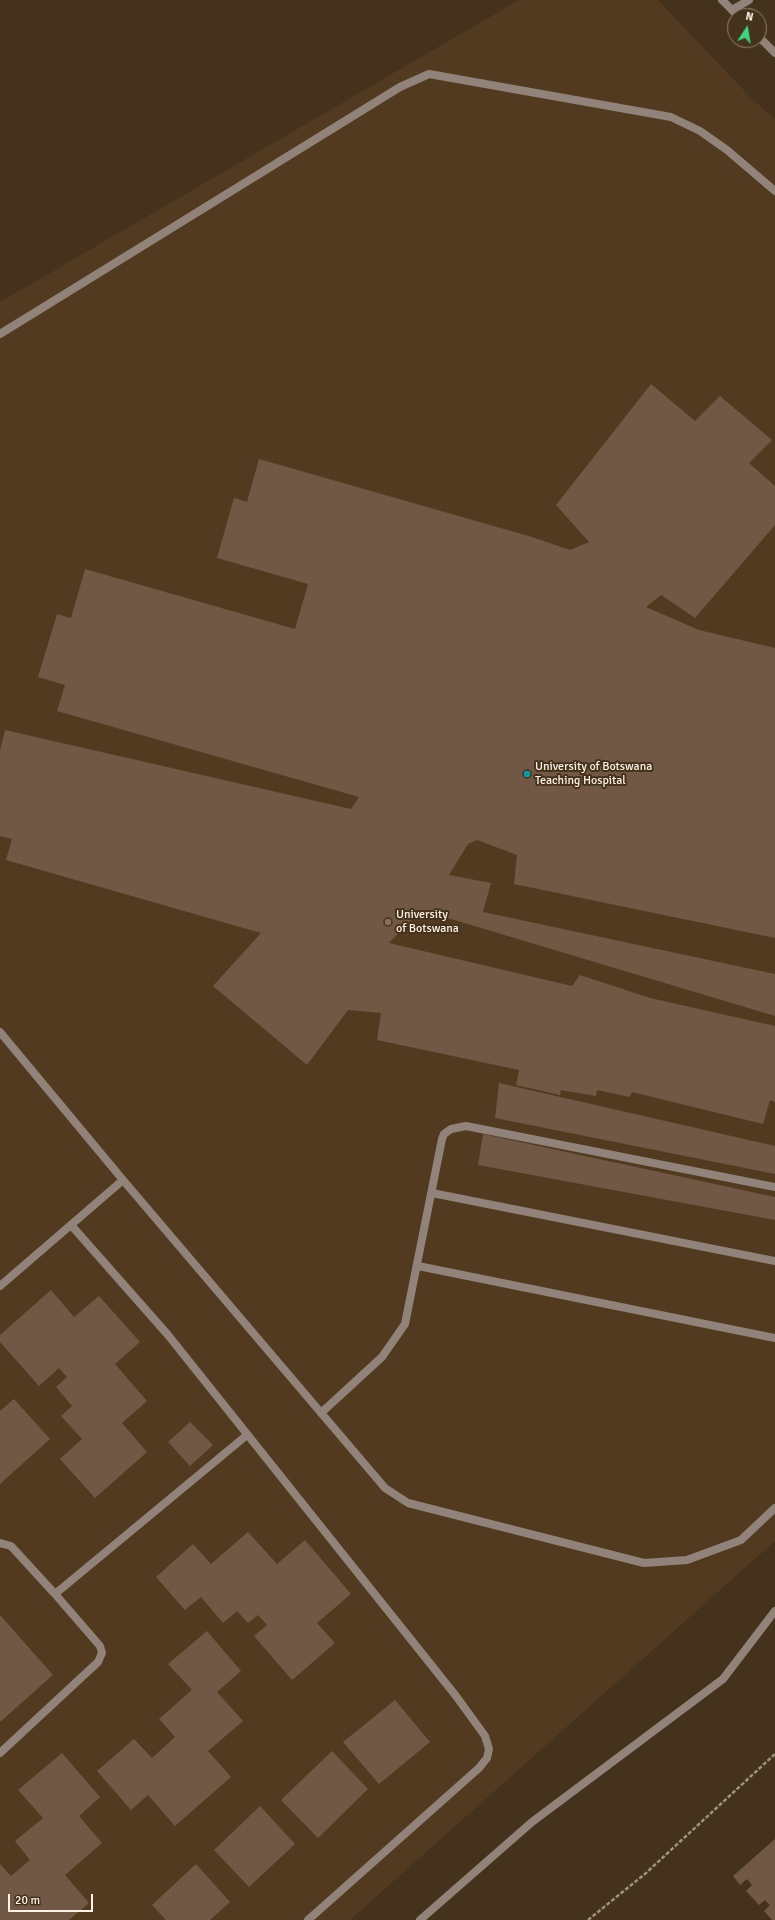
<!DOCTYPE html>
<style>
body{margin:0}
#map{position:relative;width:775px;height:1920px;overflow:hidden;background:#45321d;font-family:Signika,sans-serif}
canvas{display:block}
.north{position:absolute;left:727px;top:8px;width:40px;height:40px;box-sizing:border-box;background:#45321d;border:1px solid #8f7e6d;border-radius:50%;rotate:12deg;font-size:11px;font-weight:700;line-height:16px;text-align:center;color:#fdf1e4}
.north::after{content:'';display:block;margin:auto;width:14px;height:18px;background:#3fd77d;clip-path:polygon(50% 0,100% 100%,50% 72%,0 100%)}
.scale{position:absolute;left:8px;top:1894px;width:85px;height:18px;box-sizing:border-box;border:2px solid #fdf1e4;border-top:0;padding-left:5px;font-size:12px;line-height:14px;white-space:nowrap;color:#fdf1e4;-webkit-text-stroke:3px #45321d;paint-order:stroke}
</style>
<div id="map">
<canvas width="775" height="1920"></canvas>
<div class="north">N</div>
<div class="scale">20 m</div>
</div>
<script>
const ctx = document.querySelector('canvas').getContext('2d');
ctx.lineJoin = 'round';
function paint(path, color) { ctx.fillStyle = color; ctx.fill(path, 'evenodd'); }
const shape = rows => new Path2D(rows.map(r => 'M' + r).join(''));
function trace(path, color, width, dash) { ctx.strokeStyle = color; ctx.lineWidth = width; ctx.lineCap = dash ? 'butt' : 'round'; ctx.setLineDash(dash || []); ctx.stroke(path); }
function label(font, color, halo, rows, align = 'center') {
  ctx.font = font + ' Signika,sans-serif'; ctx.lineWidth = 4; ctx.setLineDash([]); ctx.textBaseline = 'middle'; ctx.strokeStyle = halo; ctx.fillStyle = color; for (const [text, x, y, turn = 0] of rows) {
    ctx.save(); ctx.translate(x, y); ctx.rotate((+turn || 0) * Math.PI / 180); ctx.textAlign = isNaN(turn) ? turn : align; if (halo) ctx.strokeText(text, 0, 0); ctx.fillText(text, 0, 0); ctx.restore();
  }
}
const built = shape([
 [519,0,658,0,753,100,775,119,775,1541,350,1920,0,1920,0,302]
]);
const building = shape([
 [651,384,695,421,720,396,772,440,749,463,775,486,775,525,695,618,661,595,646,607,699,630,775,648,775,938,514,884,517,855,477,840,468,844,449,875,491,883,483,912,775,974,775,1016,421,910,389,943,572,986,580,975,650,998,775,1026,775,1102,770,1100,763,1124,632,1092,630,1097,597,1090,596,1096,561,1090,560,1095,516,1085,519,1070,377,1040,381,1013,348,1010,307,1065,213,986,261,933,6,860,12,839,0,836,0,751,5,730,351,809,359,797,57,711,65,685,38,677,57,614,71,618,85,569,295,629,308,584,217,558,234,498,247,502,259,459,532,537,570,550,589,542,556,505],
 [499,1083,775,1146,775,1174,495,1118],
 [483,1134,775,1197,775,1220,478,1165],
 [51,1290,74,1317,99,1296,140,1342,115,1364,147,1401,122,1423,147,1452,95,1498,60,1459,82,1439,61,1416,72,1406,56,1387,67,1377,59,1368,39,1386,0,1342,0,1335],
 [14,1399,50,1439,0,1484,0,1411],
 [190,1422,213,1445,190,1466,168,1442],
 [248,1532,277,1564,305,1540,351,1594,317,1623,335,1643,292,1680,254,1636,267,1625,258,1615,248,1623,237,1611,223,1623,201,1597,185,1610,156,1577,193,1544,211,1564],
 [0,1615,53,1675,0,1722],
 [207,1631,241,1671,217,1692,243,1721,208,1751,231,1777,175,1826,148,1795,131,1810,97,1771,134,1739,152,1758,175,1737,159,1719,192,1690,168,1664],
 [395,1700,430,1742,379,1784,343,1742],
 [332,1751,368,1789,318,1838,281,1800],
 [62,1753,100,1797,79,1816,102,1843,65,1875,89,1903,69,1920,0,1920,0,1864,11,1876,30,1860,15,1841,43,1818,18,1790],
 [260,1806,295,1844,249,1887,214,1850],
 [775,1839,775,1920,772,1920,764,1911,770,1905,765,1900,759,1905,746,1891,752,1885,747,1879,740,1885,733,1876],
 [196,1864,230,1902,210,1920,166,1920,152,1905]
]);
const path = shape([
 [588,1920,646,1873,775,1754]
]);
const service = shape([
 [732,10,749,0],
 [0,334,400,87,429,74,671,117,700,131,727,150,775,191],
 [0,1032,123,1180,385,1488,408,1503,644,1563,687,1560,741,1540,775,1508],
 [432,1193,775,1261],
 [71,1225,168,1335,456,1696,485,1736,489,1749,487,1758,479,1768,308,1920],
 [418,1266,775,1338],
 [0,1286,123,1180],
 [321,1413,382,1357,405,1324,442,1139,444,1134,451,1129,466,1126,775,1187],
 [0,1543,11,1546,55,1594,100,1646,102,1653,98,1662,0,1753],
 [55,1594,247,1435]
]);
const minor = shape([
 [420,1920,532,1822,723,1679,775,1611]
]);
const tertiary = shape([
 [722,0,738,16],
 [759,37,775,53]
]);
const markers = [
 [527,774,4,"#0f9aa8"],
 [388,922,4,"#8d6e63"]
];
const poiNames = [
 ["University of Botswana",535,767],
 ["Teaching Hospital",535,781],
 ["University",396,915],
 ["of Botswana",396,929]
];
paint(built, '#523a20');
paint(building, '#705845');
trace(path, '#a09180', 2.5, [4, 2]);
trace(service, '#918379', 8);
trace(minor, '#918379', 8);
trace(tertiary, '#918379', 8);
for (const [x, y, r, color] of markers) { const dot = new Path2D(); dot.arc(x, y, r, 0, 2 * Math.PI); ctx.fillStyle = color; ctx.fill(dot); trace(dot, '#45321d', 1.5); }
label('12px', '#fdf1e4', '#45321d', poiNames, 'left');
</script>
